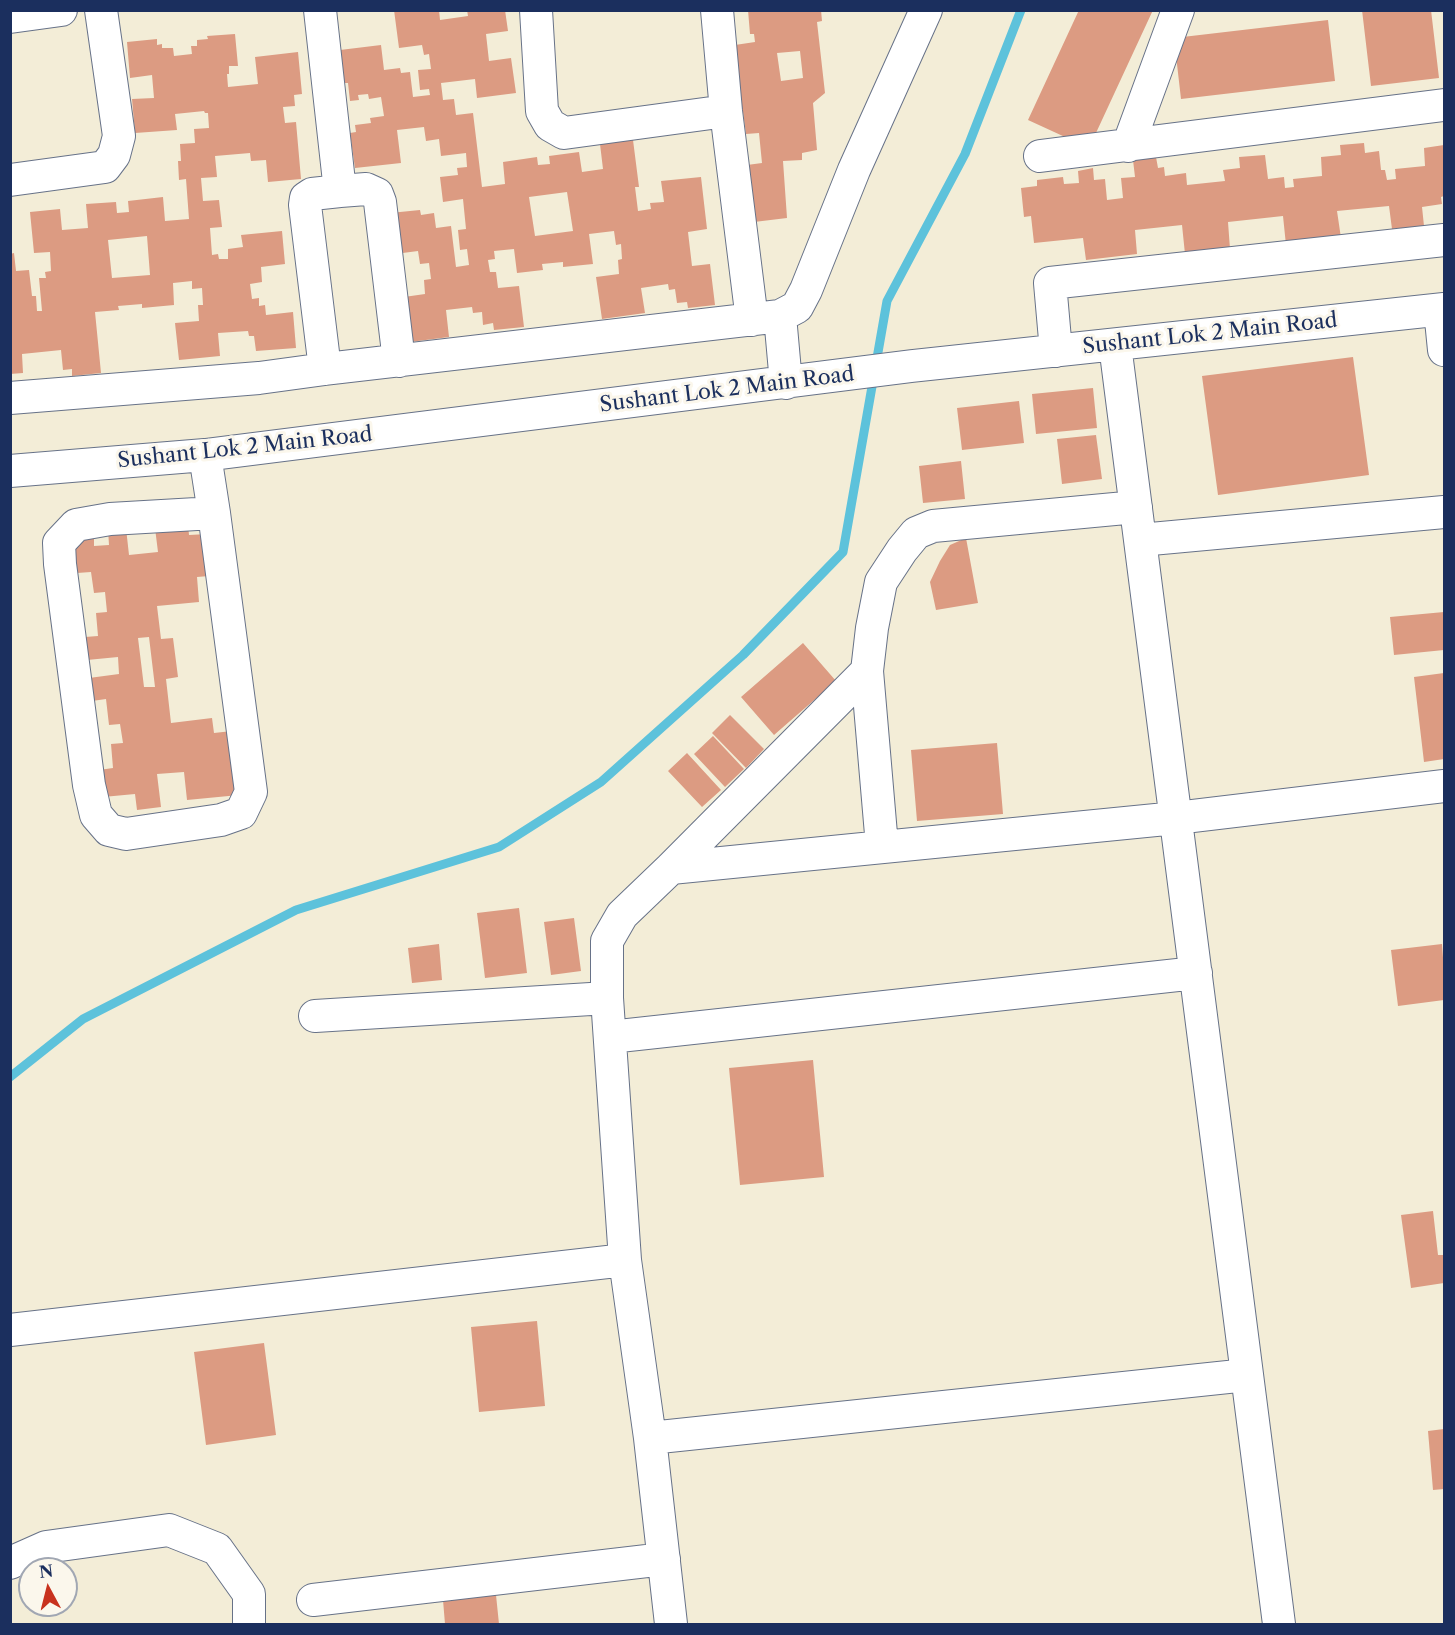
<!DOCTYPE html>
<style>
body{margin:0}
#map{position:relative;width:1455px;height:1635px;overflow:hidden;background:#f3edd7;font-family:"Libre Caslon Text",serif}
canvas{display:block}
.frame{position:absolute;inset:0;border:12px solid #1b2f5e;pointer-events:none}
.north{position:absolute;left:18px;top:1557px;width:60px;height:60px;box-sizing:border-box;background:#fbf7ec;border:2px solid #a1a7b3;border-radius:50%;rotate:353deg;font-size:16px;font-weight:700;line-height:24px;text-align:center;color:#1b2f5e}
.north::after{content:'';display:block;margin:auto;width:21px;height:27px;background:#c8321e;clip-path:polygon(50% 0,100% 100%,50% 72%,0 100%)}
</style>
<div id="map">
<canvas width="1455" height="1635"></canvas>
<div class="frame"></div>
<div class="north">N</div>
</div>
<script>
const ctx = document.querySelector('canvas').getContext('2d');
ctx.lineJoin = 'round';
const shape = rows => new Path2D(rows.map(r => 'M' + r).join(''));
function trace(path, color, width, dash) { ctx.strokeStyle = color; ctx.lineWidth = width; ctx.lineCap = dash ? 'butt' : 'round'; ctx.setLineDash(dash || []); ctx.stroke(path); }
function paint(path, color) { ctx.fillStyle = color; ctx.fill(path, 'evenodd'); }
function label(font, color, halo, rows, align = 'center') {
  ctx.font = font + ' "Libre Caslon Text",serif'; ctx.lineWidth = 6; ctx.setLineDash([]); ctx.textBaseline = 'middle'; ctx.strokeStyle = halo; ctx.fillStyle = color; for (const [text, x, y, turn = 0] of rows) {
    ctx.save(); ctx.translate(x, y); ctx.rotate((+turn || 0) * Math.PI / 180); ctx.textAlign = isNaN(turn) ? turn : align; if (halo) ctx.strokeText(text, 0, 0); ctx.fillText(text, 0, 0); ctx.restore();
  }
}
const stream = shape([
 [10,1077,83,1019,296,910,499,847,601,782,743,655,843,552,887,301,965,154,1021,10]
]);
const building = shape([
 [394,10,439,10,440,20,468,16,467,10,505,10,508,31,486,34,489,61,511,58,516,93,477,98,475,79,441,83,443,100,454,99,456,115,473,113,482,187,505,184,503,162,537,157,538,165,550,164,549,156,579,152,582,172,603,169,600,144,633,140,639,187,635,187,638,211,651,209,650,203,664,202,661,181,701,177,707,229,688,232,692,266,710,264,715,305,688,308,687,302,677,303,675,289,669,290,668,284,641,288,645,313,602,319,596,277,619,274,618,260,622,259,621,244,616,245,614,231,589,234,593,264,563,267,563,262,542,264,543,270,517,273,514,249,494,251,495,259,488,260,490,272,496,272,498,288,519,286,524,327,494,330,493,323,483,325,482,312,473,313,472,307,446,310,449,337,410,342,404,297,425,294,424,280,431,279,429,263,420,264,418,251,395,254,390,213,420,210,421,215,434,213,436,228,451,226,456,267,469,265,467,249,460,250,458,230,466,229,463,199,443,202,440,177,458,175,457,168,467,167,466,153,441,156,439,139,426,141,424,127,397,130,401,163,355,168,350,133,356,132,355,125,371,123,370,118,384,116,381,97,369,99,368,94,358,95,359,100,350,101,348,83,344,83,340,50,381,45,384,70,400,68,401,73,410,72,413,97,430,95,429,89,420,90,418,70,431,69,429,54,424,55,422,45,399,48],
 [567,192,573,231,535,236,529,197],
 [748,10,821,10,822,21,817,22,825,93,813,103,817,150,802,153,802,160,783,161,787,218,754,222,747,165,762,163,759,133,746,134,743,112,739,113,735,76,739,76,735,45,755,42,754,34,750,34],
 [800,51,803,78,781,81,777,53],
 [1079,10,1153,10,1089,148,1028,120],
 [1362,10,1431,10,1439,78,1371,86],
 [1328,20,1335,81,1181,99,1174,38],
 [235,34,238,66,229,66,229,74,227,74,228,87,258,84,255,57,298,52,302,94,294,95,295,106,283,107,285,123,296,122,301,179,268,182,266,160,251,161,250,153,215,156,217,177,201,178,203,201,219,200,222,227,210,228,212,255,218,254,219,259,228,259,228,249,243,247,241,235,282,231,285,264,261,267,262,282,250,284,252,299,259,298,259,306,265,305,266,315,293,312,296,348,256,351,254,336,249,336,248,331,218,333,220,356,179,360,175,323,199,321,198,305,203,305,202,288,192,289,192,281,173,283,174,305,142,308,142,304,118,306,119,310,95,312,101,373,72,376,72,369,63,370,61,350,22,354,23,373,10,374,10,254,14,253,16,271,29,270,32,296,36,296,37,311,42,311,39,278,46,278,45,272,51,271,50,252,34,253,30,212,60,209,62,230,88,228,86,204,116,202,117,213,129,212,128,201,163,197,165,221,189,219,186,179,179,180,178,161,181,161,180,144,195,143,194,129,209,128,208,113,205,113,204,111,175,114,177,130,135,133,132,99,154,98,152,75,130,78,127,42,157,39,157,45,162,44,162,48,173,48,174,56,192,54,191,46,197,46,197,40,208,39,207,36],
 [147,236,150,275,112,278,108,240],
 [1364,143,1365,153,1379,151,1381,170,1385,170,1387,180,1396,179,1395,169,1425,166,1424,148,1444,145,1444,196,1441,197,1442,204,1422,207,1424,226,1392,229,1389,206,1337,211,1341,238,1286,245,1283,216,1228,222,1230,249,1185,254,1182,225,1135,230,1137,254,1086,260,1083,238,1034,243,1031,216,1024,217,1021,188,1037,186,1037,180,1063,177,1064,184,1079,183,1078,171,1093,168,1094,180,1105,179,1107,200,1123,198,1121,178,1135,177,1133,160,1156,157,1158,168,1164,167,1165,176,1186,173,1187,185,1225,181,1223,170,1240,168,1239,157,1265,155,1268,179,1284,177,1285,188,1294,187,1293,179,1322,176,1321,157,1341,155,1340,145],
 [1353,357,1369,475,1218,495,1202,376],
 [1093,388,1097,428,1036,434,1032,394],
 [1019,401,1024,443,962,450,957,408],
 [1096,435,1102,479,1062,484,1057,439],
 [961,461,965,499,923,503,919,466],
 [188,524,189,535,208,534,209,576,197,577,199,602,157,606,161,639,173,638,178,677,166,679,171,723,212,718,214,733,232,731,239,795,187,800,184,772,157,774,161,807,137,810,135,794,103,797,99,770,113,768,111,744,123,743,120,724,109,725,106,699,92,701,89,678,119,674,118,657,87,660,85,637,98,636,96,613,107,612,105,592,94,593,91,572,77,573,74,540,94,538,94,546,109,545,108,529,126,528,129,555,158,552,155,528],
 [149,637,155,687,144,687,138,638],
 [966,538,978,603,936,610,930,582,940,561,950,545],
 [1444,612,1444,650,1394,655,1390,617],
 [803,643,836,681,774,735,741,697],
 [1444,673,1444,759,1424,762,1414,677],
 [730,715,764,749,746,768,712,733],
 [713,736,744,769,725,787,694,754],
 [997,743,1003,814,917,821,911,750],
 [687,753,721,790,702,807,668,771],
 [519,908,527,973,485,978,477,913],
 [574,918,581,971,551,975,544,922],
 [439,944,442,980,412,983,408,948],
 [1442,944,1444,971,1444,1000,1398,1006,1391,950],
 [813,1060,824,1177,740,1185,729,1068],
 [1433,1211,1438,1255,1444,1255,1444,1283,1411,1288,1401,1215],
 [537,1321,545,1406,479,1412,471,1327],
 [264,1343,276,1435,206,1445,194,1352],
 [1444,1429,1444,1489,1433,1490,1428,1431],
 [496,1595,499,1624,445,1624,443,1600]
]);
const minor = shape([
 [320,10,340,191,366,189,377,194,380,202,399,361],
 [536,10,542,111,550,125,564,133,726,111],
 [717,10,726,111,752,320],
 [10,17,61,10],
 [1128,146,1178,10],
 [1040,156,1444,105],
 [10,180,105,167,114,155,119,136,101,10],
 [1440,310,1444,350],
 [780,316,786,383],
 [1115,345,1279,1624],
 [1056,351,1050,283,1444,240],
 [325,369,305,205,306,198,312,194,340,191],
 [10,398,259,378,325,369,780,316,797,307,806,290,854,170,926,10],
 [205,455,214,513,251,792,241,813,221,820,126,834,109,830,96,815,89,785,60,564,59,543,76,525,110,519,214,513],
 [10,471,205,455,912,366,1444,309],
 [1140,540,1444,512],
 [882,846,867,671,872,628,881,582,902,550,916,533,933,526,1136,507],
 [671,868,1176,818,1444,786],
 [315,1016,607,998],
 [610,1037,1196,973],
 [10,1330,625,1260],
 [650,1438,1247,1375],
 [10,1563,46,1547,169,1530,217,1549,249,1594,249,1624],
 [313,1600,664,1559],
 [671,1624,650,1438,625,1260,607,998,607,941,622,915,671,868,867,671]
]);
const streetNames = [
 ["Sushant Lok 2 Main Road",1210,334,-6],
 ["Sushant Lok 2 Main Road",727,390,-7],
 ["Sushant Lok 2 Main Road",245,448,-6]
];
trace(stream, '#5dc2db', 9);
paint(building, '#dc9b82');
trace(minor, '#677288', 34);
trace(minor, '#fff', 32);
label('21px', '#1b2f5e', '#fbf7ec', streetNames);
</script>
